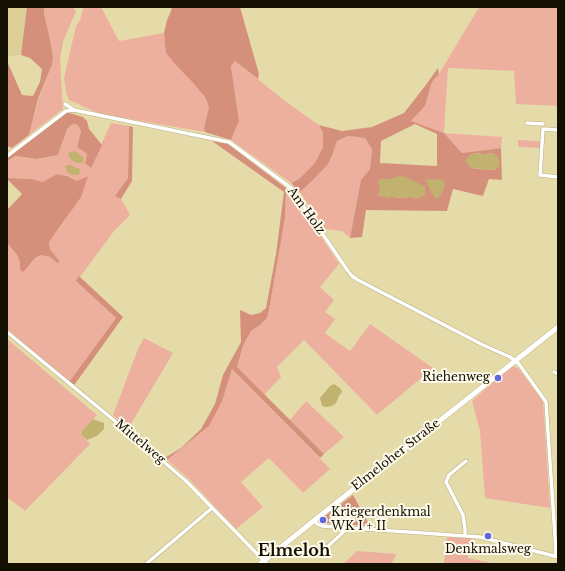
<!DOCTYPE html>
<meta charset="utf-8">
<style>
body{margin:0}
#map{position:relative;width:565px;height:571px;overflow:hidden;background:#e5dba9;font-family:"Libre Baskerville",serif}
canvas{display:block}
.frame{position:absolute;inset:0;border:8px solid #141001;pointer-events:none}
</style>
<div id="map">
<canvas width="565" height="571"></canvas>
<div class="frame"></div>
</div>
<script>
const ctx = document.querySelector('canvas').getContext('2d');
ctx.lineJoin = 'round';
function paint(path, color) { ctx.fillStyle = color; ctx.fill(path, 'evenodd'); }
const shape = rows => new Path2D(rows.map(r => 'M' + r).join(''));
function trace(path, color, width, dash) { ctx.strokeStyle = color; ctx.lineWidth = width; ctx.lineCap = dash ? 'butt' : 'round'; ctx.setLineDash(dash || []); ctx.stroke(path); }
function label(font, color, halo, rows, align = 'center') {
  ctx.font = font + ' "Libre Baskerville",serif'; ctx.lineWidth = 4; ctx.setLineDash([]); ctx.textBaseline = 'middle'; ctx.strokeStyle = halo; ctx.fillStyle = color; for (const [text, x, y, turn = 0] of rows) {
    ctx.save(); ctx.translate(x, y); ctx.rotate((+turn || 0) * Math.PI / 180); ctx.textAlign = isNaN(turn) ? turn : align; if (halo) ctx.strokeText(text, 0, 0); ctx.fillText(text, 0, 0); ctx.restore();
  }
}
const built = shape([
 [7,7,27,7,21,55,7,56]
]);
const green = shape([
 [44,7,73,7,76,11,63,42,60,59,63,109,29,135,38,101,52,65,53,59,51,44,44,13],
 [86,7,101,7,119,41,164,33,167,53,174,63,193,83,205,97,209,107,204,128,205,132,100,114,69,100,66,92,64,78,76,26,80,20,83,9],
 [481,7,558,7,558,106,516,104,514,71,448,68,444,133,502,137,501,148,462,153,444,133,411,121,425,106,432,82,439,74,478,9],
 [235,61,285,101,319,125,323,133,323,147,315,163,299,179,291,183,231,140,239,121,231,66],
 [111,123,129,126,128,178,116,196,121,199,130,215,114,231,77,281,116,318,69,382,7,329,7,243,17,255,20,262,20,270,26,269,35,258,41,255,50,257,57,263,60,262,50,249,49,242,65,220,87,177,77,181,67,176,57,174,44,182,32,179,7,178,7,161,16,156,37,159,58,155,67,129,71,125,76,124,79,127,81,132,77,147,87,154,86,160,91,167],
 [348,136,365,138,372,149,370,169,361,181,350,238,342,231,324,229,300,192,312,181,333,153,337,141],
 [518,140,540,141,540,148,518,147],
 [286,188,288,195,318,232,339,264,320,287,334,300,325,312,335,319,325,333,350,351,370,324,433,368,377,415,304,340,277,367,281,377,264,395,237,367,243,346,251,331,260,325,267,318,269,310,285,218],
 [144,338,173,353,128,429,113,415,138,349],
 [7,339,97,415,80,433,90,444,25,511,7,497],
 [512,366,518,368,543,401,550,508,485,498,480,431,472,401],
 [232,369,330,469,303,493,269,458,241,482,263,507,236,529,187,477,167,460,209,426],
 [306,401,344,437,324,454,290,420],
 [447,537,471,538,468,558,495,564,444,564],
 [357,551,397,554,391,564,343,564]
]);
const forest = shape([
 [27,7,44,7,44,13,51,44,53,59,52,65,38,99,29,135,12,148,7,146,7,61,22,95,33,96,40,82,42,69,30,58,21,55],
 [172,7,240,7,259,74,258,79,235,61,231,66,239,121,231,140,205,132,204,128,209,107,205,97,193,83,174,63,166,53,164,33,167,20,171,11],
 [438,68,439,74,432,82,425,106,411,121,444,133,462,153,501,148,502,180,489,179,483,196,453,189,447,211,366,210,362,237,350,238,361,180,370,169,372,149,365,138,348,136,337,141,333,153,328,164,312,181,300,192,291,183,299,179,315,163,323,147,323,133,319,125,342,131,372,127,404,113,425,86],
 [415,124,437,134,437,166,380,163,381,141],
 [477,153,484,155,492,153,495,170,471,168],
 [380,191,425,195,411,197,395,198,391,195,378,196],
 [66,112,83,117,87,121,89,129,102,145,91,168,85,163,86,160,87,154,77,147,81,132,79,127,76,124,71,125,67,129,58,155,37,159,16,156,7,161,7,158],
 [129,126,133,127,132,181,121,199,115,196,128,178],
 [212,141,228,144,286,188,285,218,269,310,267,318,260,325,251,331,243,346,237,367,324,454,320,458,232,369,222,401,209,426,167,460,163,459,181,448,201,429,215,404,223,375,241,342,240,310,251,315,260,313,266,308,276,254,284,192],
 [57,174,67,176,77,181,88,176,81,197,49,242,50,249,60,262,57,263,50,257,41,255,35,258,26,269,23,272,20,270,20,262,17,255,7,243,7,210,22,194,7,179,7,178,32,179,43,182],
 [79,276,123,317,75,384,72,384,69,382,116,318,76,281],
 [353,495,369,524,369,526,323,523,321,519]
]);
const water = shape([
 [75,151,82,156,84,160,82,163,76,163,71,160,68,156,69,152],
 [474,153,484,155,492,153,497,155,499,159,499,166,495,170,471,168,465,160,470,155],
 [67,165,72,165,76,168,79,168,80,172,79,175,72,175,67,172,65,167],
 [398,176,406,177,425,187,425,195,416,199,411,197,395,198,391,195,389,198,378,196,380,191,378,182,380,179,392,179],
 [427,179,443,180,445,186,440,196,436,199,432,194,426,180],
 [334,384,341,389,342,392,339,396,336,403,332,406,327,407,322,406,320,398,330,386],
 [93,419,104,423,104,429,97,436,87,440,81,434,81,432]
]);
const street = shape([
 [65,104,74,110,229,142,291,188,348,271,352,276,358,280,481,344,510,357,519,364,546,402,556,552,555,556],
 [527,123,543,124],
 [558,130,543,129,540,175,558,177],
 [7,156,66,111,74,110],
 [7,332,150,450,186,481,267,564],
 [554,372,558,374],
 [314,520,317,524,322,526,480,537,558,557],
 [465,535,465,529,463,515,446,482,449,475,466,461],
 [319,551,321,548,325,549,349,527],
 [146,564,212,508]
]);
const secondary = shape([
 [260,564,321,515,558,327]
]);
const markers = [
 [498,378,4,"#6165de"],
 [323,520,4,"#6165de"],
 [488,536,4,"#6165de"]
];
const streetNames = [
 ["Am Holz",306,211,54],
 ["Mittelweg",140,442,40],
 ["Elmeloher Straße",396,455,-38]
];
const poiNames = [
 ["Riehenweg",490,378],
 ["Kriegerdenkmal",331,513,"left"],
 ["WK I + II",331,527,"left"],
 ["Denkmalsweg",488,550,"center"]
];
const districtNames = [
 ["Elmeloh",294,551]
];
paint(built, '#dccf97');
paint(green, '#eeb09e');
paint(forest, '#d5907b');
paint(water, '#c1b36f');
trace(street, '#b8ae7f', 4.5);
trace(secondary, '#b8ae7f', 6);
trace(street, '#fff', 3.5);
trace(secondary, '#fff', 5);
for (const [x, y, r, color] of markers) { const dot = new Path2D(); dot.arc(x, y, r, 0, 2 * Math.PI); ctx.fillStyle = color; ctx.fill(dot); trace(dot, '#fefbec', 1.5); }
label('12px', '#141001', '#fefbec', streetNames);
label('12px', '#141001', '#fefbec', poiNames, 'right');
label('bold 16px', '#141001', '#fefbec', districtNames);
</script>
